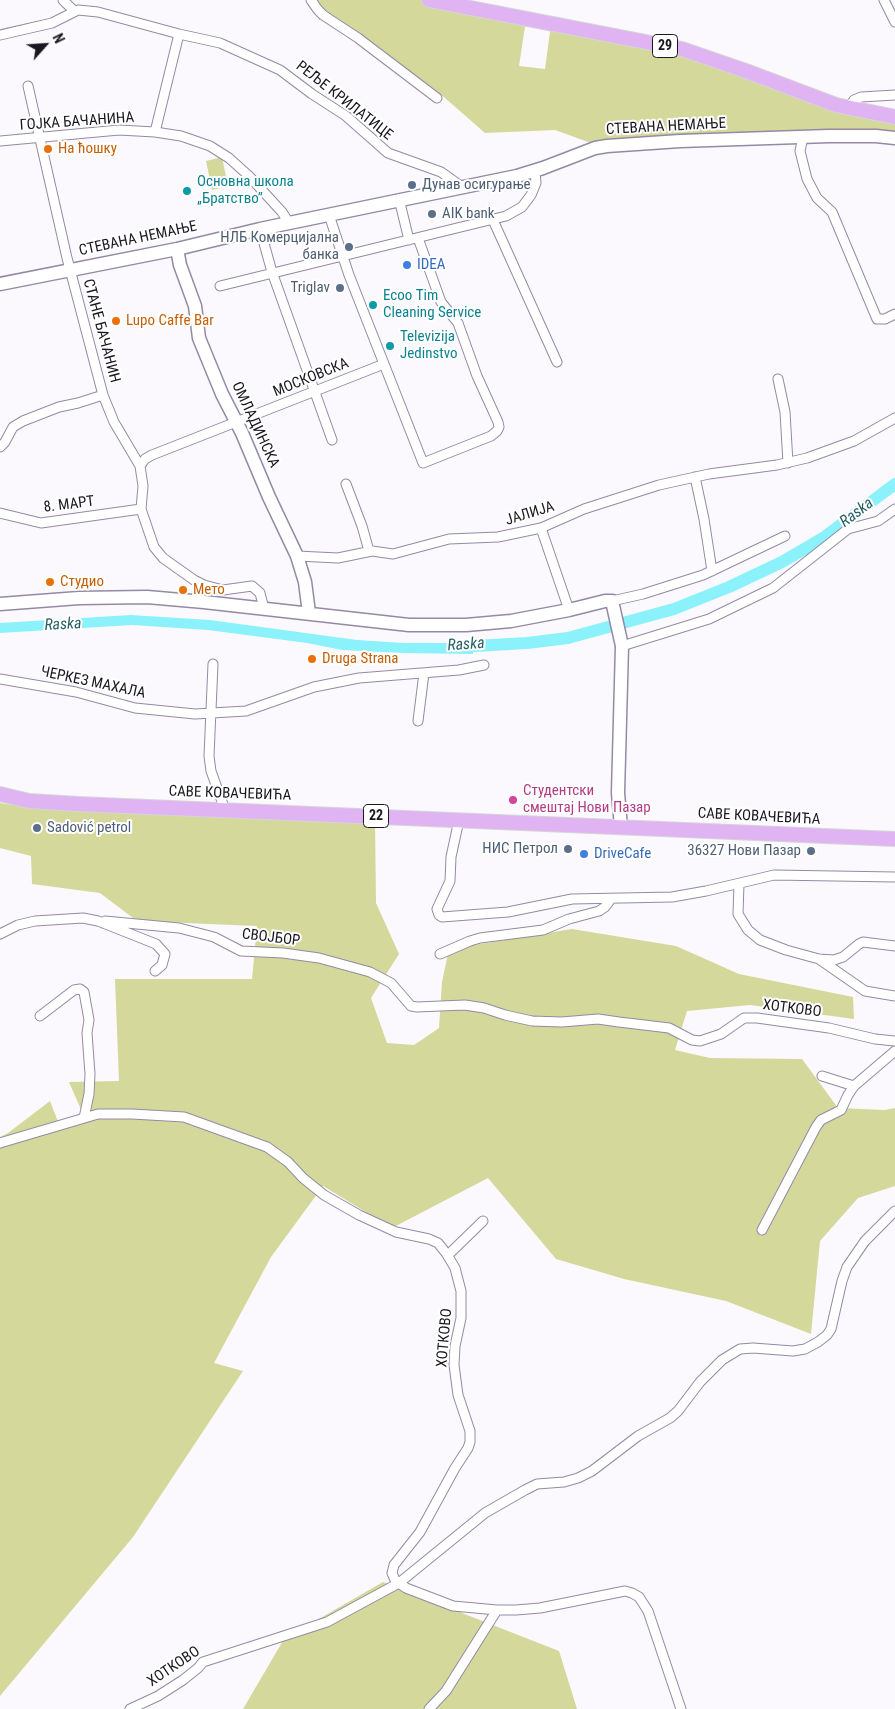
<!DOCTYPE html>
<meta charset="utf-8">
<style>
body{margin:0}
#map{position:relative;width:895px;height:1709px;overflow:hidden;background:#fbf9fe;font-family:"Roboto Condensed",sans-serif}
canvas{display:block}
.north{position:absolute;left:20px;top:20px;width:50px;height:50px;-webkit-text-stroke:4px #fff;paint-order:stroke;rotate:64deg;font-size:14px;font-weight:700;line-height:20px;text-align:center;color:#1a1720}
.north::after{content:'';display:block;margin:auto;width:18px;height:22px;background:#1a1720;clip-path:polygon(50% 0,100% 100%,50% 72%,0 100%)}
</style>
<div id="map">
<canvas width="895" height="1709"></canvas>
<div class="north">N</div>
</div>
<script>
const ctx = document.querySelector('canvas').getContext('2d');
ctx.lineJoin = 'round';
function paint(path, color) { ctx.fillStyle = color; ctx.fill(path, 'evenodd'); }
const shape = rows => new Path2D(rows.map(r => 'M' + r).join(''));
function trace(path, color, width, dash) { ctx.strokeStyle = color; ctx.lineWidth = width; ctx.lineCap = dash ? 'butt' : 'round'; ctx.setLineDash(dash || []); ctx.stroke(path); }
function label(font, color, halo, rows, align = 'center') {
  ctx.font = font + ' "Roboto Condensed",sans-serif'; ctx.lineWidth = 4; ctx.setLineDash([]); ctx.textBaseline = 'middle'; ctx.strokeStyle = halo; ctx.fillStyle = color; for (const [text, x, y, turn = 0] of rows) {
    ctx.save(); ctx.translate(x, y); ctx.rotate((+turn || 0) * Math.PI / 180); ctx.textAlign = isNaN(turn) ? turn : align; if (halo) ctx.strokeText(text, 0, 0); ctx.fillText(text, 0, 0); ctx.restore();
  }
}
const green = shape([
 [316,0,429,0,526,20,519,66,545,69,551,24,632,39,895,117,895,138,602,147,555,130,485,133,437,91,321,7],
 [222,157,228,186,212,190,206,161],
 [0,803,33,808,63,810,375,819,376,903,399,954,371,998,387,1043,414,1045,439,1028,442,982,449,949,572,929,676,946,739,974,853,997,854,1019,750,1005,687,1011,675,1050,710,1058,802,1059,838,1108,885,1110,895,1108,895,1186,858,1198,820,1241,811,1334,726,1301,624,1279,556,1259,488,1178,392,1228,323,1186,271,1257,214,1363,243,1371,133,1537,0,1696,0,1137,8,1133,50,1101,59,1124,83,1114,69,1082,119,1081,115,979,252,979,257,926,137,921,100,893,32,884,31,856,0,848],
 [383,1582,559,1651,577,1709,243,1709,284,1639]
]);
const water = shape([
 [131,615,210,620,357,640,404,643,473,643,473,654,403,653,342,650,307,643,208,630,132,625,0,633,0,623]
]);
const river = shape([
 [458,647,527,643,568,638,674,609,729,587,782,562,823,538,895,484]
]);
const street = shape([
 [63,0,74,11],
 [311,0,318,10,323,15,358,38,437,98],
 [884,0,895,22],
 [0,35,52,23,78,10,98,12,179,34,220,43,280,70,312,94,346,116,388,153,441,172,462,187],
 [28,86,67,258,103,395,114,422,140,466,143,486,141,509,154,547,163,558,194,580,204,585,223,590,252,586,260,593,264,609],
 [848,108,854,100,861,97,895,95],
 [155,132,179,34],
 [803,137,800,151,807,179,817,198,832,212,877,319,885,319,895,314],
 [0,141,119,130,155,132,181,136,210,146,229,158,249,176,282,212,289,223],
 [399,199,409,240],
 [329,215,349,275,423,463,491,436,497,431,499,427,498,422,477,376,458,323,441,302,418,238],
 [493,220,557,362],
 [260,229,272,272,332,440],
 [220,286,506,216,522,207,531,195,536,183,535,171],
 [778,379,785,412,788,463],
 [0,447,5,442,13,427,23,421,59,407,78,403,103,395],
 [140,466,145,459,152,455,384,364],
 [695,477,704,519,712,571],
 [346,484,362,526,369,551],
 [0,513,41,523,141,509],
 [541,528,569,610],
 [297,556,338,558,372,551,393,554,449,539,498,537,541,528,584,509,659,485,709,474,777,465,807,458,854,441,895,418],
 [612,601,643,594,703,575,785,536],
 [622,646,709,619,742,603,773,588,848,529,878,521,895,509],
 [213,664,209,756,211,771,225,810],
 [0,679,76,692,135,708,195,714,246,711,314,687,359,678,459,670,484,665],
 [418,721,424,673],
 [459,820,451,857,450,881,437,909,439,915,442,917,508,912,572,899,672,897,706,891,774,875,895,877],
 [739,884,738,914,748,930,760,940,786,950,819,959,834,960,843,957,859,944,863,942,895,946],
 [103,923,105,921,179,928,214,937,241,951,283,953,319,958,370,972,391,983,411,1006,417,1007,465,1005,484,1008,505,1015,532,1021,562,1022,598,1019,619,1022,669,1028,692,1040,700,1041,721,1034,744,1018,757,1018,829,1028,875,1039,895,1041],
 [0,934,18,925,35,921,83,918,98,921,156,944,165,954,162,965,155,971],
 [440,954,470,941,480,938,543,930,569,919,599,911,605,907,611,899],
 [819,959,865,991,895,996],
 [40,1016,74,990,80,989,84,992,89,1020,87,1033,90,1074,89,1094,84,1118],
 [822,1076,854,1086,895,1051],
 [0,1143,98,1114,132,1114,184,1117,267,1147,288,1162,303,1178,324,1195,359,1215,396,1232,429,1239,438,1243,446,1253,455,1268,461,1291,461,1318,455,1346,454,1365,458,1395,470,1431,470,1442,468,1448,455,1468,420,1532,394,1565,392,1573,395,1580,406,1588,453,1606,497,1610,516,1610,540,1608,625,1591,632,1593,639,1597,648,1611,681,1709],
 [762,1230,816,1127,821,1120,841,1110,848,1095,854,1086],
 [448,1255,483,1221],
 [130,1709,158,1696,183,1680,198,1668,203,1662,327,1622,399,1583,485,1513,525,1490,537,1484,564,1482,578,1478,592,1471,638,1436,670,1418,678,1411,700,1382,722,1360,740,1349,753,1348,793,1351,805,1349,818,1342,827,1335,831,1329,842,1281,847,1267,865,1241,895,1211],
 [429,1709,446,1691,497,1610]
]);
const secondary = shape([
 [177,249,180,265,195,306,199,338,222,394,242,433,269,497,297,556,305,582,309,613],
 [0,284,177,249,260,229,517,176,543,168,595,148,607,146,680,141,829,136,876,136,895,138],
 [0,604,79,598,147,597,204,602,409,625,466,625,511,621,569,610,605,601,612,601,622,646,618,793,621,827]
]);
const primary = shape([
 [429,0,682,49,746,71,836,105,895,117],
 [0,794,29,801,78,804,895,839]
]);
const markers = [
 [48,149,5,"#e8710a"],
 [412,185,5,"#5c6f8a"],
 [187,191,5,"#0f9aa8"],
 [432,214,5,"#5c6f8a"],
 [349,247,5,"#5c6f8a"],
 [407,265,5,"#3f7fe0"],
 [340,288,5,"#5c6f8a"],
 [373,305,5,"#0f9aa8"],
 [116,321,5,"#e8710a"],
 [390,346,5,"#0f9aa8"],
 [50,582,5,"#e8710a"],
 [183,590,5,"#e8710a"],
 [312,659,5,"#e8710a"],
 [513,800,5,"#d1479c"],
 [37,828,5,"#5c6f8a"],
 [568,849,5,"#5c6f8a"],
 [811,851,5,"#5c6f8a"],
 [584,854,5,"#3f7fe0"]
];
const shields = [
 [665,46,25],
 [376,816,25]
];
const shieldNames = [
 ["29",665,46],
 ["22",376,816]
];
const streetNames = [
 ["РЕЉЕ КРИЛАТИЦЕ",344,101,38],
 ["ГОЈКА БАЧАНИНА",77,122,-4],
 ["СТЕВАНА НЕМАЊЕ",666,127,-3],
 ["СТЕВАНА НЕМАЊЕ",138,239,-12],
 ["СТАНЕ БАЧАНИН",101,331,75],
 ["МОСКОВСКА",311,378,-22],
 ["ОМЛАДИНСКА",255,425,65],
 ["8. МАРТ",69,505,-7],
 ["ЈАЛИЈА",530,514,-17],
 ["ЧЕРКЕЗ МАХАЛА",93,683,12],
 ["САВЕ КОВАЧЕВИЋА",230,794,2],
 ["САВЕ КОВАЧЕВИЋА",759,817,3],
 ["СВОЈБОР",271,938,7],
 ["ХОТКОВО",792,1009,7],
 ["ХОТКОВО",445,1338,-85],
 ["ХОТКОВО",174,1667,-34]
];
const foodNames = [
 ["На ћошку",58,149],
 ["Lupo Caffe Bar",126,321],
 ["Студио",60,582],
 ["Мето",193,590],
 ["Druga Strana",322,659]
];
const cultureNames = [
 ["Основна школа",197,182],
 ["„Братство”",197,199],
 ["Ecoo Tim",383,296],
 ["Cleaning Service",383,313],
 ["Televizija",400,337],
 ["Jedinstvo",400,354]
];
const serviceNames = [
 ["Дунав осигурање",422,185,"left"],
 ["AIK bank",442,214,"left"],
 ["НЛБ Комерцијална",339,238],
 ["банка",339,255],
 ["Triglav",330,288],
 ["Sadović petrol",47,828,"left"],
 ["НИС Петрол",558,849],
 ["36327 Нови Пазар",801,851]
];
const shopNames = [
 ["IDEA",417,265],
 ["DriveCafe",594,854]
];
const hotelNames = [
 ["Студентски",523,791],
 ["смештај Нови Пазар",523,808]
];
const waterNames = [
 ["Raska",857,513,-37],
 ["Raska",63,625,-3],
 ["Raska",466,645,-4]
];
paint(green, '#d4d89b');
paint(water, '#8bf2fb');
trace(river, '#8bf2fb', 12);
trace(street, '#948aa4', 11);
trace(secondary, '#948aa4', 15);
trace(primary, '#d6d5d7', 16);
trace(street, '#fff', 9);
trace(secondary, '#fff', 12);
trace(primary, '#e0b3f3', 14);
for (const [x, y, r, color] of markers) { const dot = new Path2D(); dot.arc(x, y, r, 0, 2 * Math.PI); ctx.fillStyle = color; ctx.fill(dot); trace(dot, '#fff', 2); }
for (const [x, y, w] of shields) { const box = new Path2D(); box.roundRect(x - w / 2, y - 11.5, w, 23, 4); ctx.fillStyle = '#fff'; ctx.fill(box); trace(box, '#1a1720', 1); }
label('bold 14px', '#1a1720', null, shieldNames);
label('15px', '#1a1720', '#fff', streetNames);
label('15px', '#c56008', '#fff', foodNames, 'left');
label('15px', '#0d838f', '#fff', cultureNames, 'left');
label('15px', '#4e5e75', '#fff', serviceNames, 'right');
label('15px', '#366cbe', '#fff', shopNames, 'left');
label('15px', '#b23c85', '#fff', hotelNames, 'left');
label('italic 16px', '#266065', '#fff', waterNames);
</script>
